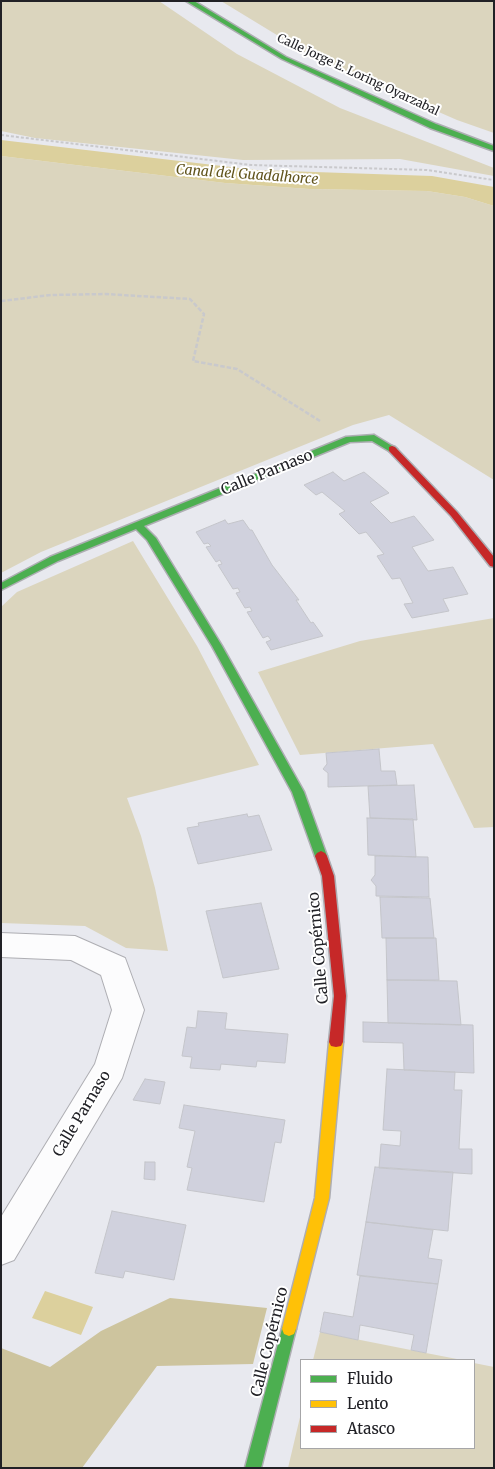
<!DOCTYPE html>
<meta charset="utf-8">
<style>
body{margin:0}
#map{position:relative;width:495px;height:1469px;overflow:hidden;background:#e8e9ef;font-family:Merriweather,serif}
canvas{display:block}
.frame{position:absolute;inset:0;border:2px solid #212126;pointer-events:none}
.legend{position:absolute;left:300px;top:1359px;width:175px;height:90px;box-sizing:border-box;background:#fff;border:1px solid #a6a6a8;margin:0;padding:6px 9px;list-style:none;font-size:15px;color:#212126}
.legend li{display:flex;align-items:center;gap:10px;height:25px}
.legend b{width:25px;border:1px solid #a6a6a8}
</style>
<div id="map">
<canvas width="495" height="1469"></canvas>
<div class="frame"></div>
<ul class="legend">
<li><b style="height:6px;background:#4caf50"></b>Fluido</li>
<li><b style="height:6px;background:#ffc107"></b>Lento</li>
<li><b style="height:6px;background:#c62828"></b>Atasco</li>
</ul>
</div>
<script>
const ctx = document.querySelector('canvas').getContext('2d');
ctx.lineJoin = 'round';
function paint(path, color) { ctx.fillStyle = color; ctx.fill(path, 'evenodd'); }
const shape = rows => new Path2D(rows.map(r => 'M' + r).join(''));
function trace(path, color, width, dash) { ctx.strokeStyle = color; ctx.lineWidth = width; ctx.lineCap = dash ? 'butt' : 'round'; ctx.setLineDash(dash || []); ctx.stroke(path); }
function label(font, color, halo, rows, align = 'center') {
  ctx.font = font + ' Merriweather,serif'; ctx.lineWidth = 4; ctx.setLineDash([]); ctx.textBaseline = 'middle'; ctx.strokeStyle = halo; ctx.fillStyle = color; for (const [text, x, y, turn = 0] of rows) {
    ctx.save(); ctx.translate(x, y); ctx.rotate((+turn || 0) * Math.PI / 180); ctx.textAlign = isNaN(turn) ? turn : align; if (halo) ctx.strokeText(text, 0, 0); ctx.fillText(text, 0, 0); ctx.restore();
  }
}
const green = shape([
 [1,1,159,1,237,54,340,108,494,168,494,176,400,159,243,160,35,138,1,131],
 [221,1,494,1,494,133,457,120,313,57],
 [1,156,225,183,309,189,427,191,465,197,494,206,494,480,389,415,353,425,41,552,1,573],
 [133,541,197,646,259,765,127,798,141,836,155,888,168,951,126,948,85,926,1,923,1,607,17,592],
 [494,618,494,827,474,828,433,744,300,755,258,672,360,641],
 [320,1332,426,1353,462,1360,313,1360],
 [474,1363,494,1367,494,1467,288,1468,301,1413,301,1448,474,1448]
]);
const forest = shape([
 [170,1298,267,1308,253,1364,157,1366,82,1468,1,1468,1,1348,50,1367,101,1331]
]);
const water = shape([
 [1,140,256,170,432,176,494,187,494,206,465,197,427,191,309,189,225,183,1,156],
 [45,1291,93,1307,81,1335,32,1318]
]);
const building = shape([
 [333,472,344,481,364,472,389,493,370,502,391,523,414,516,434,540,412,547,428,571,453,567,468,594,443,599,449,611,412,618,404,604,413,603,400,578,392,579,377,556,384,554,366,532,359,534,339,514,345,511,322,492,316,495,304,485,333,472],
 [225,520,228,524,243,520,250,530,252,530,272,565,299,600,296,600,311,623,313,622,323,636,271,650,266,642,271,640,268,636,263,638,247,612,252,611,250,607,245,608,236,593,240,592,238,588,233,589,218,565,222,564,220,560,216,562,206,547,211,546,208,543,204,544,196,532,225,520],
 [379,749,381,771,395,771,397,785,328,787,328,773,323,769,327,764,326,753,379,749],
 [414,785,417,820,370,818,368,786,414,785],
 [247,814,248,817,259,815,272,850,198,864,187,828,199,826,198,823,247,814],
 [367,818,413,819,416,857,368,855,367,818],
 [375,856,428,857,429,897,376,896,376,886,371,880,375,875,375,856],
 [380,897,430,898,434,938,382,938,380,897],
 [261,903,279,969,223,978,206,911,261,903],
 [386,938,436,938,439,980,387,980,386,938],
 [387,980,457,981,461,1025,388,1023,387,980],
 [198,1011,227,1013,225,1029,288,1034,285,1063,257,1061,256,1067,221,1064,220,1070,190,1068,192,1057,182,1056,187,1027,196,1028,198,1011],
 [363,1022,473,1025,474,1073,404,1070,403,1043,363,1042,363,1022],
 [387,1069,455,1072,454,1090,462,1090,459,1149,472,1149,472,1174,379,1168,381,1144,400,1146,401,1131,383,1130,387,1069],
 [145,1079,165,1082,160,1104,133,1100,145,1079],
 [184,1105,285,1120,281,1143,275,1142,264,1202,187,1190,192,1168,187,1167,195,1131,179,1128,184,1105],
 [145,1162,155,1162,155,1180,144,1179,145,1162],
 [375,1167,453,1172,448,1231,366,1222,375,1167],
 [112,1211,186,1225,174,1280,125,1271,123,1278,95,1273,112,1211],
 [366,1222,433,1230,428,1258,442,1260,438,1284,357,1275,366,1222],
 [360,1276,438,1284,426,1353,411,1350,414,1335,360,1325,358,1340,320,1332,324,1312,353,1317,360,1276]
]);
const pathFar1 = shape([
 [1,135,251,165,427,170,494,180]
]);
const path = shape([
 [1,301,51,295,105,294,190,299,204,314,193,361,237,369,320,421]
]);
const street = shape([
 [1,933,75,936,125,958,144,1010,122,1078,14,1260,1,1265,1,1217,95,1064,112,1010,101,975,71,960,1,957,1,933]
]);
const fast = shape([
 [186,1,194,1,286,57,436,124,494,146,494,151,430,128,282,59,186,1],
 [374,435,397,449,395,451,389,451,372,441,350,442,144,526,156,538,222,646,304,792,327,856,325,859,321,861,317,859,315,856,292,792,212,646,147,540,136,529,58,561,1,590,1,583,50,557,346,437,374,435],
 [289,1322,294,1324,296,1329,261,1468,245,1468,282,1329,284,1324,289,1322]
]);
const slow = shape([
 [336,1037,341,1038,343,1042,329,1198,296,1329,294,1334,289,1336,284,1334,282,1329,315,1198,329,1042,331,1038,336,1037]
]);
const jam = shape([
 [392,446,395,447,457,512,494,557,494,567,490,566,451,516,389,451,389,447,392,446],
 [321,851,325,853,327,856,334,876,346,996,343,1042,341,1046,336,1047,331,1046,329,1042,334,996,322,876,315,856,317,853,321,851]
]);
const farStreetnames = [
 ["Calle Jorge E. Loring Oyarzabal",358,75,25]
];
const farWaternames = [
 ["Canal del Guadalhorce",247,175,4]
];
const streetNames = [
 ["Calle Parnaso",267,473,-22],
 ["Calle Copérnico",319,948,-95],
 ["Calle Parnaso",82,1114,-59],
 ["Calle Copérnico",270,1342,-76]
];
paint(green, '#dbd5be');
paint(forest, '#cdc49e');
paint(water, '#dcd09d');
paint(building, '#d0d1dd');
trace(building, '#c4c5ca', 1);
trace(street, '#aeaeb3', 2);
trace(fast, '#aeaeb3', 3);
trace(slow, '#aeaeb3', 3);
trace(jam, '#aeaeb3', 3);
trace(pathFar1, '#c9c9cc', 2, [3, 2]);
trace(path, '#c9c9cc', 2.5, [4.5, 2]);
paint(street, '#fcfcfd');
paint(fast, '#4caf50');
paint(slow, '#ffc107');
paint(jam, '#c62828');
label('12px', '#212126', '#fff', farStreetnames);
label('italic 14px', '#61541c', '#fff', farWaternames);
label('15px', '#212126', '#fff', streetNames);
</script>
